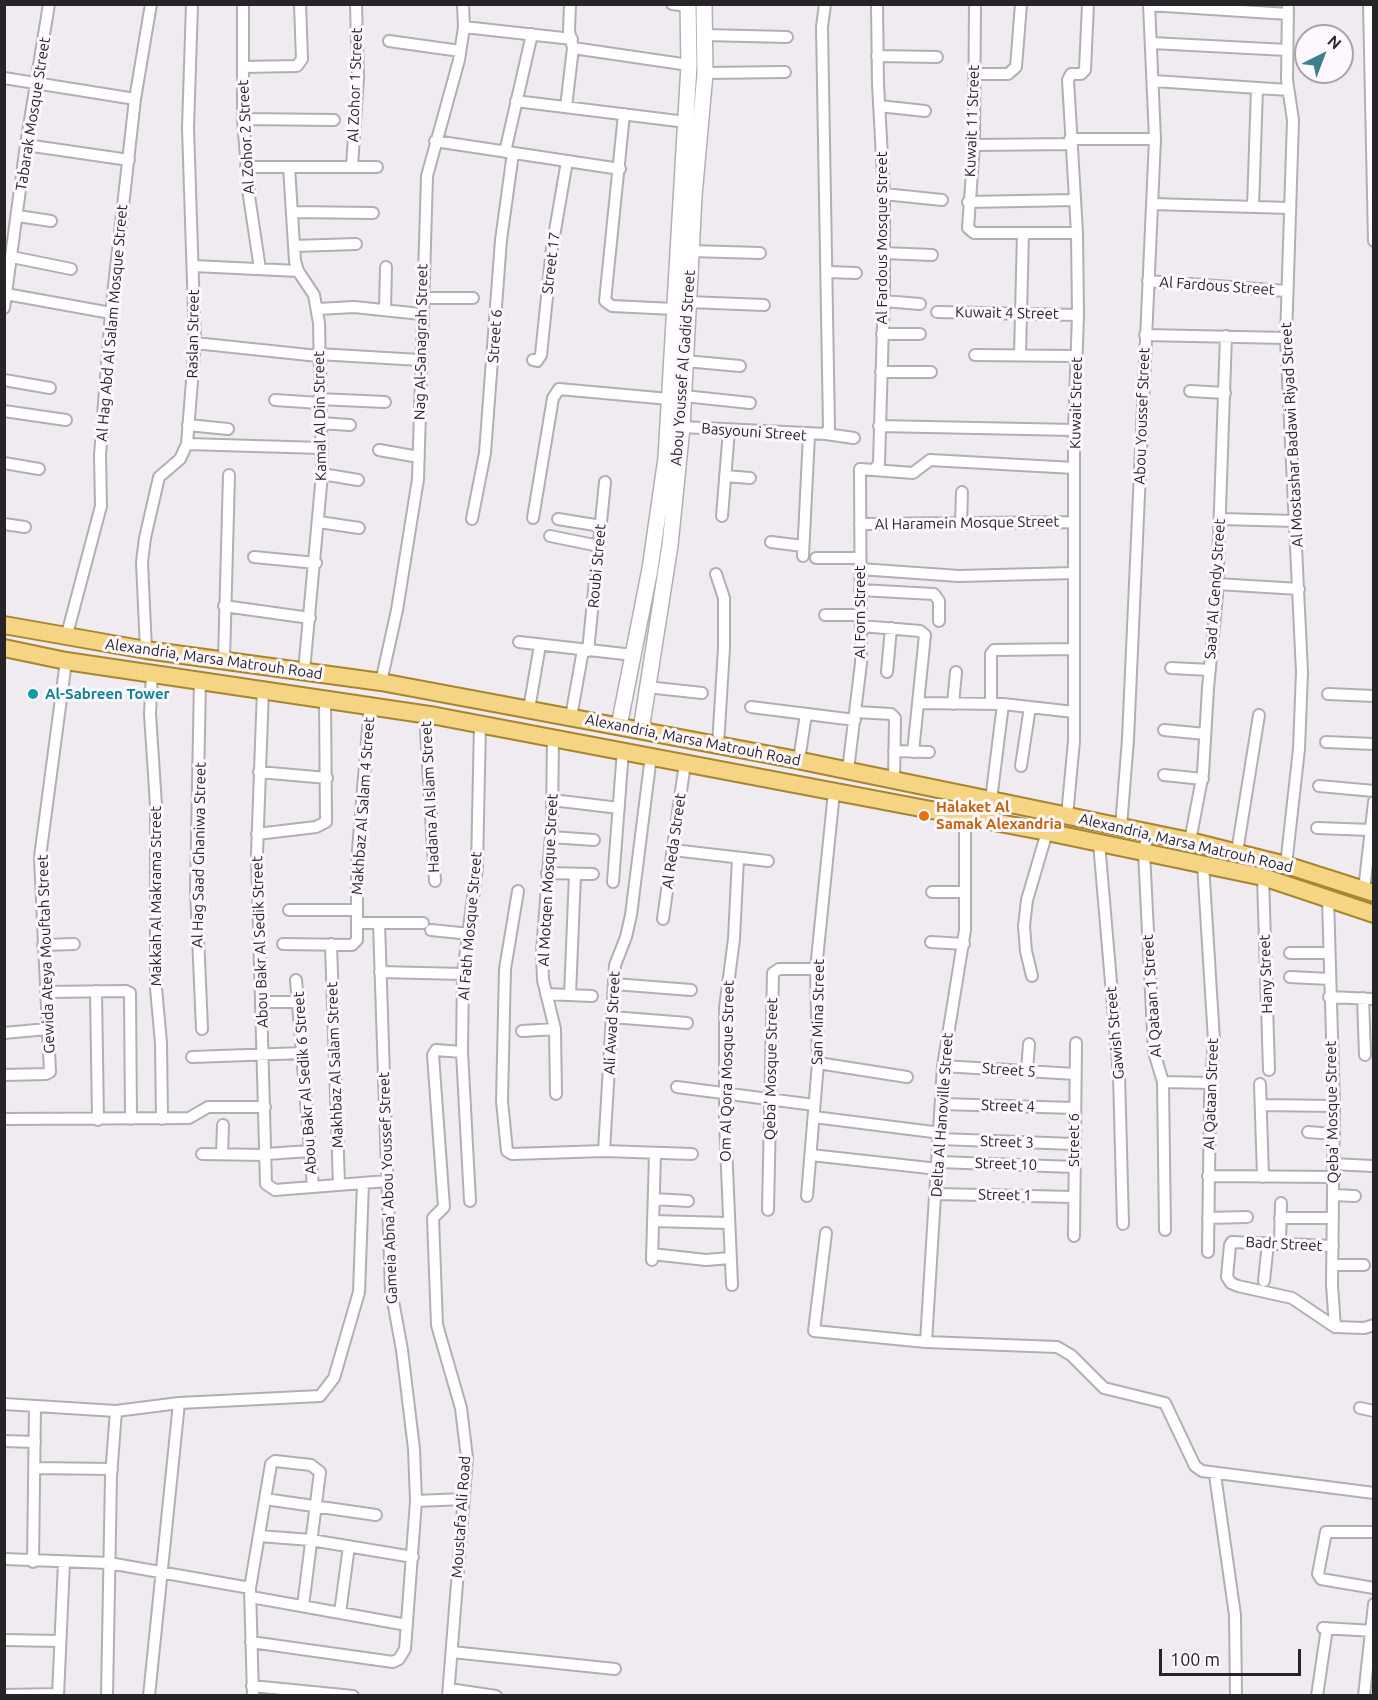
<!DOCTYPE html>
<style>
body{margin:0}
#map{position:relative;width:1378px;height:1700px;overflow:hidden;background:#f0eaf1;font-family:Ubuntu,sans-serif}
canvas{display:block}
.frame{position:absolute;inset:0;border:6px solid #262427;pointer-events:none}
.north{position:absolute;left:1294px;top:24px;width:60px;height:60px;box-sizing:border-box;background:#fdf7ff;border:2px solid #a7a3a9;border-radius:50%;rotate:42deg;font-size:16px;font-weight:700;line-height:24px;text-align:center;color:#262427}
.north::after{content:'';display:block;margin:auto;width:21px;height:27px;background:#3c828d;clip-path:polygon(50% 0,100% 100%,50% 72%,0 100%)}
.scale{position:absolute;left:1159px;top:1649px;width:142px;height:27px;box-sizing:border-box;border:3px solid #262427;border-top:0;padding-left:8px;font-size:18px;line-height:21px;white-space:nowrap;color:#262427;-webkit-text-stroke:4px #fdf7ff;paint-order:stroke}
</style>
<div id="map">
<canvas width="1378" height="1700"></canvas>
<div class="frame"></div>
<div class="north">N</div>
<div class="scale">100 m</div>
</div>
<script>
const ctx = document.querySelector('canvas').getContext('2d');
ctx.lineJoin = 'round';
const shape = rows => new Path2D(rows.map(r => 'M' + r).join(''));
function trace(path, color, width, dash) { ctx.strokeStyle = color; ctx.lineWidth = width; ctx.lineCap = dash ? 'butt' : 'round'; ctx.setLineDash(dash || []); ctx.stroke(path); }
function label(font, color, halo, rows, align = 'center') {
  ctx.font = font + ' Ubuntu,sans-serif'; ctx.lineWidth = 6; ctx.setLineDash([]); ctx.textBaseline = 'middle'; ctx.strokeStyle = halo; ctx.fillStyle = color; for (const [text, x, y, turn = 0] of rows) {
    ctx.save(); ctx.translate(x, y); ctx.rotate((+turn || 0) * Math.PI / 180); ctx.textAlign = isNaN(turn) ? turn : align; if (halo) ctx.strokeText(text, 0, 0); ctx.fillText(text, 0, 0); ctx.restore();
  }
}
const street = shape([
 [243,4,243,119,249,196,260,269],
 [672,4,688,6],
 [825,4,822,27,829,428,826,434],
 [975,4,974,145,968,228,974,233,1077,233],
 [1369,4,1374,241],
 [1149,5,1288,14],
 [464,27,572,39],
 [705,35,787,37],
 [389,41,460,51],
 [1152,43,1287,50],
 [573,48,689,65],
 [877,56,937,57],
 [243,67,297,66,302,59,300,4],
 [705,73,785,72],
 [974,74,1008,74,1016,67,1021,4],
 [4,78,135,99],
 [1154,81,1288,90],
 [516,101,686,122],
 [879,106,925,111],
 [566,107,573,48,569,31,570,4],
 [624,114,605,301,612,306,674,309],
 [243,119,334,120],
 [1070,139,1155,139],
 [435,141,620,169],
 [26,145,129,160],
 [974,145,1070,144],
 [505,152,532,34],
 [352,166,358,78,356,4],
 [246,167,377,167],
 [289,167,295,261,298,271,314,295,319,323,322,474,304,671],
 [884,194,942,200],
 [968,202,1074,200],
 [1152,204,1290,208],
 [1253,207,1257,88],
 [292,212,373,213],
 [18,216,51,221],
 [294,246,356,244],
 [691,251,760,253],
 [884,253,932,255],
 [12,257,71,269],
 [194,266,298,271],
 [827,272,856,273],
 [1148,281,1286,291],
 [6,294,111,313],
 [421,298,473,298],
 [884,301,920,304],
 [688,302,764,305],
 [4,308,26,145,49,4],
 [318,309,354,307,421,314],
 [385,309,386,267],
 [937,312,1078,315],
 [882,334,920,334],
 [1145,335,1286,338],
 [195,343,318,356],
 [318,354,420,360],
 [975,355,1076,356],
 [1020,355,1023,233],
 [533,360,537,361,541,355,552,248,567,161],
 [685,361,740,366],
 [881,372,931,372],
 [4,380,50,388],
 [1190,391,1225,393],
 [684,396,750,403],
 [319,399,385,402],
 [275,400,319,403],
 [4,411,66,420],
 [320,423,350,425],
 [188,425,228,429],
 [879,426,1074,430],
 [682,427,826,434,854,438],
 [187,444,321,448],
 [379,450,419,457],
 [4,463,39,469],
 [875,469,879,463,884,292,884,194,878,84,877,4],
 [322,474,358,480],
 [725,476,750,478],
 [722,516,729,430],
 [533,518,553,398,559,389,669,399],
 [472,519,485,453,501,240,513,153],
 [558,519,601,526],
 [1220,519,1295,521],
 [319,522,359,528],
 [961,523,962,492],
 [4,524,25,527],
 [860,524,1074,522],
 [550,536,599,546],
 [771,542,803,546],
 [803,556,809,435],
 [254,557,316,563],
 [816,558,860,558],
 [860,569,959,576,1074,573],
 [716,574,724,598,724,648,718,745],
 [1217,584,1299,589],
 [860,590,934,594,939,601,939,621],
 [224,606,310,618],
 [825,615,861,615],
 [861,626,920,631,925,635,913,752],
 [66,638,101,506,100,455,111,313,135,99,151,4],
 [519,642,633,655],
 [146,650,142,562,145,538,159,477,180,459,187,444,195,343,188,128,192,4],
 [588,651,605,482],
 [224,660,229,475],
 [1171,668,1210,670],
 [887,672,891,628],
 [152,673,150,714,156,805,156,988,161,1043,162,1119],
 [200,680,196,890,202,1029],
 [381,682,397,610,418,479,427,176,459,60,464,27,463,4],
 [647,687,702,693],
 [263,689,257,854,266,1184,275,1190,387,1181],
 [1328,694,1374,696],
 [918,703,1003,704,1074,712],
 [953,704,956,672],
 [991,704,991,654,994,650,1074,649],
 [751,707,855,720],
 [529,709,540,645],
 [856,712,891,714,895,718,894,780],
 [425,714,435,881],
 [571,717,583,650],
 [1164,730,1205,734],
 [553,736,552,822,542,952,543,980,555,1029,556,1094],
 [1326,742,1374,744],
 [894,751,929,752],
 [799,760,806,714],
 [1021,766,1030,707],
 [848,770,861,663,860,469,913,473,930,460,1074,468],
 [259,772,327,778],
 [1164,775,1203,779],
 [1319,786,1374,791],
 [552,800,619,808],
 [991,800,1003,704],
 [1067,816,1074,741,1074,430,1078,315,1077,233,1068,80,1071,74,1081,74,1085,70,1088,4],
 [1121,827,1128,739,1155,139,1149,4],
 [1317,828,1371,830],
 [1148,832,1144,852,1154,1052,1163,1082,1165,1230],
 [257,834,316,827,326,822,325,698],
 [551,837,594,840],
 [1190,841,1203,773,1208,688,1217,595,1226,336],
 [1099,843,1119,1075,1123,1224],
 [673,850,768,861],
 [1237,852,1259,715],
 [1203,864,1214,1040,1210,1097,1208,1252],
 [1286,865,1299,749,1302,672,1286,338,1293,120,1287,80,1288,4],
 [547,873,593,874],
 [1263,877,1269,1070],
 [613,882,623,750],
 [1364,890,1374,802],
 [518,891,505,969,502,1101,507,1151,512,1154,604,1151,692,1154],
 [932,892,965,892],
 [1328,898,1334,1106,1332,1285,1335,1327],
 [289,910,356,910],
 [663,919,685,763],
 [357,923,423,923],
 [431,930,470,934],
 [931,942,964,944],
 [283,944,352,945,357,940,357,862,370,704],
 [331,944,339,1185],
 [43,945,74,944],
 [1290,953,1328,953],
 [380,972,463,974],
 [1032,976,1026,951,1024,926,1027,900,1047,832],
 [1290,977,1329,979],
 [296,980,313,1187],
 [614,984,691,990],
 [96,991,98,1120],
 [46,992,126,991,130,993,131,1119],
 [546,994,592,996],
 [570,995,575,874],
 [1329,997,1374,999],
 [1363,998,1365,1055],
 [263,1002,298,1002],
 [612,1017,687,1023],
 [522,1031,555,1029],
 [4,1033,47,1029],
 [192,1057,303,1053],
 [818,1063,907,1077],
 [943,1066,1075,1074],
 [1027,1071,1029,1044],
 [4,1075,46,1074,50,1072,40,857,66,661],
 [1163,1082,1211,1083],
 [1260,1084,1263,1177],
 [677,1087,814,1105],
 [942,1104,1074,1108],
 [1261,1105,1334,1106],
 [814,1117,941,1133],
 [4,1119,189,1118,208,1107,265,1107],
 [1308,1132,1334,1134],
 [940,1139,1074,1144],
 [604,1151,615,965,626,937,631,915,651,756],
 [202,1154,266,1155],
 [222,1154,223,1125],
 [266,1154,310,1151],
 [811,1155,938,1169],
 [939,1162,1074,1167],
 [1333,1164,1372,1166],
 [1208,1176,1333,1177],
 [937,1194,1074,1197],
 [1333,1195,1355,1196],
 [807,1196,818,1063,816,969,834,792],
 [654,1199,688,1201],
 [470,1201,462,1052,463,974,477,867,480,723],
 [768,1210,773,973,779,969,816,969],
 [1208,1218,1247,1217],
 [1280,1218,1333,1218],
 [653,1221,728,1223],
 [826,1233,814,1331,926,1342,1057,1347,1071,1355,1104,1388,1165,1403,1195,1466,1202,1471,1374,1493],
 [1074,1236,1076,1043],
 [1280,1244,1281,1203],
 [1333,1246,1232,1242,1230,1245,1227,1277,1231,1283,1238,1286,1292,1298,1335,1327,1364,1328,1374,1325],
 [652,1254,706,1260,730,1258],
 [652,1260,655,1153],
 [1333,1265,1364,1265],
 [1264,1281,1268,1243],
 [732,1285,725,1122,725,1008,734,939,738,858],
 [926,1342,943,1066,965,930,965,817],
 [4,1404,116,1411,179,1403,320,1396,334,1378,359,1292,363,1183],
 [1360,1408,1374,1411],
 [4,1441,35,1442],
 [34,1468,112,1469],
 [1215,1475,1235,1615,1236,1696],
 [265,1499,376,1515],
 [416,1501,464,1499],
 [1374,1532,1326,1532,1318,1574,1321,1579,1374,1588],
 [259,1536,311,1540,413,1557],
 [4,1559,109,1563,250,1588],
 [33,1562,35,1406],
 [251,1597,407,1625],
 [340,1613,349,1546],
 [1323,1628,1374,1631],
 [4,1640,60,1641],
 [251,1642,393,1662,399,1659,405,1649,416,1501,414,1449,402,1350,391,1290,379,923],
 [452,1652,615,1669],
 [252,1686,353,1696],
 [449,1689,496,1696],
 [4,1695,58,1694],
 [58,1696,64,1562],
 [107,1696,111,1476,116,1411],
 [149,1696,179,1403],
 [253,1696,250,1588,271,1464,275,1461,311,1465,320,1472,303,1606],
 [448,1696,467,1458,461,1408,437,1325,433,1218,444,1207,433,1055,436,1050,462,1052],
 [1317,1696,1327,1628],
 [1364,1696,1374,1604]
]);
const secondary = shape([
 [619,726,650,569,666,458,689,65,688,4],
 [641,730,670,545,682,427,694,196,705,73,704,4]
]);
const primary = shape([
 [4,625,146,650,381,682,787,758,1190,841,1286,865,1374,893],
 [4,648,66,661,436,716,1047,832,1263,877,1374,914]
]);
const markers = [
 [33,694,6,"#0f9aa8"],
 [924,816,6,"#e8710a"]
];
const streetNames = [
 ["Al Zohor 1 Street",355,85,-88],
 ["Tabarak Mosque Street",33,114,-81],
 ["Kuwait 11 Street",972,121,-88],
 ["Al Zohor 2 Street",246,137,-93],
 ["Al Fardous Mosque Street",882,238,-90],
 ["Street 17",551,263,-83],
 ["Al Fardous Street",1217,286,4],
 ["Kuwait 4 Street",1007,313,1],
 ["Al Hag Abd Al Salam Mosque Street",112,323,-85],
 ["Raslan Street",193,334,-89],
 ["Street 6",495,336,-86],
 ["Nag Al-Sanagrah Street",421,342,-89],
 ["Abou Youssef Al Gadid Street",683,368,-86],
 ["Kuwait Street",1076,403,-89],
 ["Kamal Al Din Street",320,416,-91],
 ["Abou Youssef Street",1142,416,-88],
 ["Basyouni Street",754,432,4],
 ["Al Mostashar Badawi Riyad Street",1292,435,-93],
 ["Al Haramein Mosque Street",967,523,-1],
 ["Roubi Street",597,566,-85],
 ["Saad Al Gendy Street",1215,589,-86],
 ["Al Forn Street",860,612,-90],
 ["Alexandria, Marsa Matrouh Road",214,659,8],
 ["Alexandria, Marsa Matrouh Road",693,740,11],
 ["Hadana Al Islam Street",430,797,-93],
 ["Makhbaz Al Salam 4 Street",363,806,-86],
 ["Al Reda Street",674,841,-82],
 ["Alexandria, Marsa Matrouh Road",1186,843,13],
 ["Al Hag Saad Ghaniwa Street",199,855,-89],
 ["Al Motqen Mosque Street",548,880,-87],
 ["Makkah Al Makrama Street",156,896,-90],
 ["Al Fath Mosque Street",470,926,-85],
 ["Abou Bakr Al Sedik Street",260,942,-92],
 ["Gewida Ateya Mouftah Street",46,954,-92],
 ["Hany Street",1266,974,-92],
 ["Al Qataan 1 Street",1152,996,-94],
 ["San Mina Street",818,1012,-89],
 ["Ali Awad Street",612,1023,-87],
 ["Gawish Street",1115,1033,-95],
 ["Makhbaz Al Salam Street",335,1065,-92],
 ["Qeba' Mosque Street",771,1069,-89],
 ["Street 5",1009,1070,4],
 ["Om Al Qora Mosque Street",727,1071,-89],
 ["Abou Bakr Al Sedik 6 Street",305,1083,-94],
 ["Al Qataan Street",1211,1094,-88],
 ["Street 4",1008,1106,2],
 ["Qeba' Mosque Street",1332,1112,-91],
 ["Delta Al Hanoville Street",942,1115,-86],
 ["Street 6",1074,1140,-90],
 ["Street 3",1007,1142,2],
 ["Street 10",1006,1164,2],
 ["Gameia Abna' Abou Youssef Street",388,1188,-92],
 ["Street 1",1005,1195,1],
 ["Badr Street",1284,1244,3],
 ["Moustafa Ali Road",461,1517,-86]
];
const cultureNames = [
 ["Al-Sabreen Tower",45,694]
];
const foodNames = [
 ["Halaket Al",936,807],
 ["Samak Alexandria",936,824]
];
trace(street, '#b3aeb5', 14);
trace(secondary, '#b3aeb5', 18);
trace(primary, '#a9852e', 20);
trace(street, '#fff', 10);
trace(secondary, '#fff', 15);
trace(primary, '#f5d584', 16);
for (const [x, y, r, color] of markers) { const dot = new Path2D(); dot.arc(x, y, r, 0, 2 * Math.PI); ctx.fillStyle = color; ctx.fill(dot); trace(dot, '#fdf7ff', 2); }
label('15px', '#262427', '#fdf7ff', streetNames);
label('bold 15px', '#0d838f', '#fdf7ff', cultureNames, 'left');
label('bold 15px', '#c56008', '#fdf7ff', foodNames, 'left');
</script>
